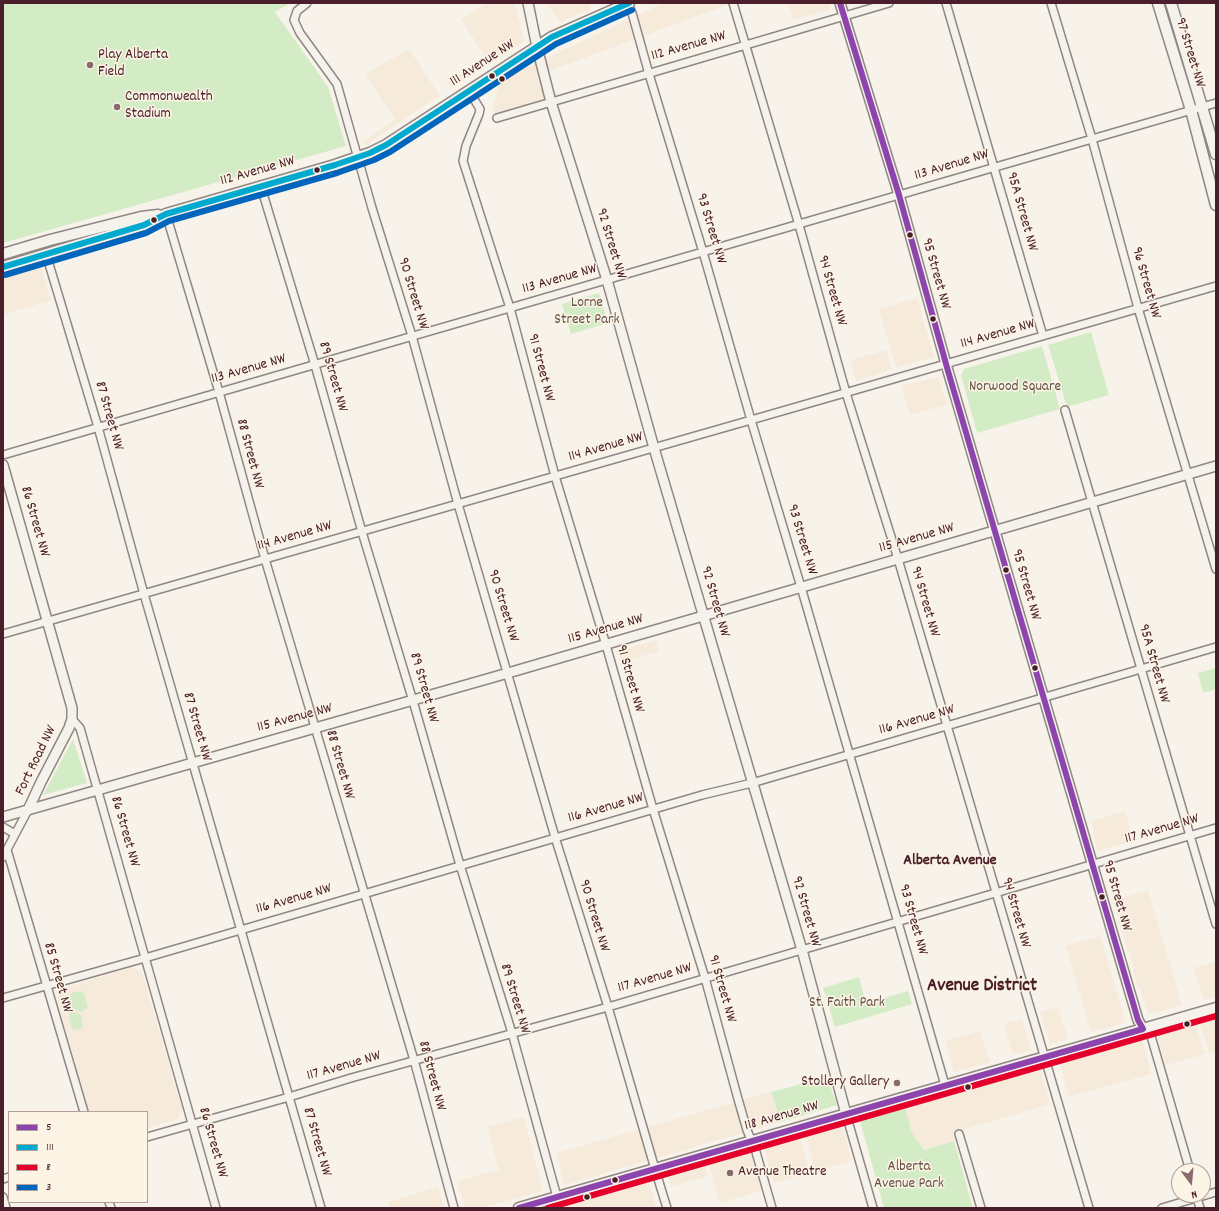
<!DOCTYPE html>
<style>
body{margin:0}
#map{position:relative;width:1219px;height:1211px;overflow:hidden;background:#f7f3ea;font-family:Dekko,sans-serif}
canvas{display:block}
.frame{position:absolute;inset:0;border:4px solid #4a1f2b;pointer-events:none}
.legend{position:absolute;left:8px;top:1111px;width:140px;height:92px;box-sizing:border-box;background:#fcf5e5;border:1px solid #b59f9b;margin:0;padding:5px 7px;list-style:none;font-size:12px;color:#4a1f2b}
.legend li{display:flex;align-items:center;gap:8px;height:20px}
.legend b{width:20px;border:1px solid #b59f9b}
.north{position:absolute;left:1171px;top:1163px;width:40px;height:40px;box-sizing:border-box;background:#fcf5e5;border:1px solid #b59f9b;border-radius:50%;rotate:164deg;font-size:11px;font-weight:700;line-height:16px;text-align:center;color:#4a1f2b}
.north::after{content:'';display:block;margin:auto;width:14px;height:18px;background:#87696e;clip-path:polygon(50% 0,100% 100%,50% 72%,0 100%)}
</style>
<div id="map">
<canvas width="1219" height="1211"></canvas>
<div class="frame"></div>
<ul class="legend">
<li><b style="height:5px;background:#8e44ad"></b>5</li>
<li><b style="height:5px;background:#00a9ce"></b>111</li>
<li><b style="height:5px;background:#e4002b"></b>8</li>
<li><b style="height:5px;background:#0065bd"></b>3</li>
</ul>
<div class="north">N</div>
</div>
<script>
const ctx = document.querySelector('canvas').getContext('2d');
ctx.lineJoin = 'round';
function paint(path, color) { ctx.fillStyle = color; ctx.fill(path, 'evenodd'); }
const shape = rows => new Path2D(rows.map(r => 'M' + r).join(''));
function trace(path, color, width, dash) { ctx.strokeStyle = color; ctx.lineWidth = width; ctx.lineCap = dash ? 'butt' : 'round'; ctx.setLineDash(dash || []); ctx.stroke(path); }
function label(font, color, halo, rows, align = 'center') {
  ctx.font = font + ' Dekko,sans-serif'; ctx.lineWidth = 3; ctx.setLineDash([]); ctx.textBaseline = 'middle'; ctx.strokeStyle = halo; ctx.fillStyle = color; for (const [text, x, y, turn = 0] of rows) {
    ctx.save(); ctx.translate(x, y); ctx.rotate((+turn || 0) * Math.PI / 180); ctx.textAlign = isNaN(turn) ? turn : align; if (halo) ctx.strokeText(text, 0, 0); ctx.fillText(text, 0, 0); ctx.restore();
  }
}
const built = shape([
 [488,3,514,3,525,41,451,89,447,83,486,58,461,19],
 [546,3,589,3,591,9,561,22],
 [664,3,732,3,539,75,546,100,494,114,493,107,501,79],
 [788,3,829,3,831,9,793,20],
 [409,49,440,96,365,145,364,141,395,120,365,74],
 [40,264,51,300,3,315,3,275],
 [917,298,934,357,896,368,879,309],
 [886,350,892,369,856,381,851,360],
 [938,377,947,404,910,415,901,386],
 [656,640,659,651,622,662,618,651],
 [1125,811,1134,841,1098,851,1093,832,1094,831,1091,821],
 [1148,890,1182,1005,1150,1014,1147,1012,1140,988,1138,989,1133,969,1134,968,1118,920,1120,919,1114,900],
 [1100,936,1125,1019,1122,1024,1091,1032,1066,946],
 [1215,962,1216,966,1216,997,1204,1000,1194,968],
 [132,967,142,973,182,1109,178,1119,147,1128,147,1112,89,1112,57,997,61,989],
 [1058,1007,1068,1039,1050,1044,1040,1012],
 [1216,1017,1216,1051,1209,1053,1199,1022],
 [1022,1019,1031,1050,1013,1055,1004,1024],
 [1195,1022,1205,1054,1166,1065,1157,1034],
 [980,1031,990,1062,954,1072,945,1041],
 [1142,1039,1151,1074,1069,1097,1060,1063],
 [1040,1068,1050,1104,952,1133,954,1141,924,1150,912,1133,905,1108],
 [771,1092,781,1122,564,1185,557,1153],
 [524,1117,542,1187,541,1191,482,1208,465,1208,457,1181,499,1170,487,1127],
 [842,1126,852,1161,816,1172,806,1136],
 [800,1138,810,1173,774,1183,764,1148],
 [751,1152,763,1190,720,1203,709,1164],
 [705,1165,708,1176,671,1187,668,1175],
 [648,1180,656,1208,552,1207],
 [438,1187,444,1208,390,1208,388,1202]
]);
const green = shape([
 [3,3,290,3,275,12,328,87,346,146,3,243],
 [599,293,608,323,571,334,562,304],
 [1091,332,1109,395,1067,407,1048,345],
 [1042,346,1060,409,977,433,961,375,964,369],
 [1216,668,1216,689,1203,693,1198,673],
 [73,739,87,783,43,795],
 [859,977,866,1003,908,991,912,1004,835,1027,823,988],
 [83,991,88,1007,81,1012,72,1008,67,999,72,993],
 [71,1011,81,1015,83,1028,72,1030,69,1016],
 [827,1077,837,1105,781,1122,771,1092],
 [905,1108,912,1133,924,1150,954,1141,973,1208,884,1208,860,1121]
]);
const minor = shape([
 [307,3,297,11,294,20,300,33,337,84,372,208,412,336,458,504,555,837,608,1007,655,1169,667,1208],
 [628,3,632,13,649,74,703,252,751,420,801,587,945,1085],
 [733,3,799,225,846,393,898,559,1089,1208],
 [946,3,1043,336],
 [1051,3,1092,139,1138,308,1216,569],
 [469,91,480,109,479,114,466,146,463,161,510,308,555,476,606,645,653,809,705,978,738,1099,747,1130,756,1152,772,1208],
 [497,118,889,3],
 [261,187,315,365,362,532,413,701,460,865,512,1033,557,1197],
 [166,214,219,392,265,559,414,1060,454,1208],
 [46,254,98,427,144,594,321,1208],
 [1065,410,1216,924],
 [3,455,1216,103],
 [3,634,751,420,1216,286],
 [72,719,80,728,216,1208],
 [3,827,15,834],
 [7,850,84,1112],
 [3,857,28,810],
 [3,998,145,958,702,795,752,783,1216,647],
 [1143,1029,1151,1036,1190,1171],
 [846,1114,873,1208],
 [959,1134,981,1208],
 [147,1137,289,1097,351,1078,608,1007,1216,828],
 [3,1179,9,1177],
 [1196,1195,1200,1208],
 [3,1197,6,1208],
 [109,1202,111,1208],
 [1162,1208,1216,1192]
]);
const tertiary = shape([
 [528,3,537,47,551,102,607,280,654,448,802,950,846,1114],
 [840,3,899,195,948,371,1138,1020,1143,1029],
 [3,465,72,708,72,719,69,728,41,782,28,810],
 [3,817,508,673,1216,466]
]);
const secondary = shape([
 [1158,3,1191,110,1216,205],
 [1171,3,1216,154],
 [3,254,50,240,141,217,158,215],
 [3,267,144,225,166,214,335,165,370,153,386,145,552,37,629,3],
 [519,1208,1216,1008]
]);
const bus1 = shape([
 [840,3,899,195,948,371,1138,1020,1143,1029],
 [519,1208,1143,1029]
]);
const bus2 = shape([
 [3,267,144,225,166,214,335,165,370,153,386,145,552,37,629,3]
]);
const bus3 = shape([
 [548,1208,1216,1016]
]);
const bus4 = shape([
 [5,275,146,233,169,221,337,173,374,160,390,152,556,44,632,10]
]);
const markers = [
 [90,65,4,"#87696e"],
 [492,76,3.5,"#4a1f2b"],
 [502,79,3.5,"#4a1f2b"],
 [117,107,4,"#87696e"],
 [317,170,3.5,"#4a1f2b"],
 [154,220,3.5,"#4a1f2b"],
 [910,235,3.5,"#4a1f2b"],
 [933,319,3.5,"#4a1f2b"],
 [1006,570,3.5,"#4a1f2b"],
 [1035,668,3.5,"#4a1f2b"],
 [1102,897,3.5,"#4a1f2b"],
 [1187,1024,3.5,"#4a1f2b"],
 [897,1083,4,"#87696e"],
 [968,1087,3.5,"#4a1f2b"],
 [730,1173,4,"#87696e"],
 [615,1180,3.5,"#4a1f2b"],
 [587,1197,3.5,"#4a1f2b"]
];
const streetNames = [
 ["112 Avenue NW",689,47,-16],
 ["97 Street NW",1189,53,73],
 ["111 Avenue NW",483,64,-33],
 ["113 Avenue NW",952,166,-17],
 ["112 Avenue NW",258,172,-16],
 ["95A Street NW",1021,212,74],
 ["93 Street NW",710,229,73],
 ["92 Street NW",610,244,73],
 ["95 Street NW",935,274,74],
 ["113 Avenue NW",560,280,-16],
 ["96 Street NW",1145,283,74],
 ["94 Street NW",831,291,74],
 ["90 Street NW",412,294,73],
 ["114 Avenue NW",998,335,-16],
 ["91 Street NW",540,368,75],
 ["113 Avenue NW",249,370,-16],
 ["89 Street NW",332,377,74],
 ["87 Street NW",108,416,74],
 ["114 Avenue NW",606,448,-16],
 ["88 Street NW",249,454,75],
 ["86 Street NW",34,522,74],
 ["114 Avenue NW",295,537,-16],
 ["115 Avenue NW",917,539,-16],
 ["93 Street NW",801,540,73],
 ["95 Street NW",1025,585,74],
 ["92 Street NW",714,602,74],
 ["94 Street NW",924,602,74],
 ["90 Street NW",502,606,73],
 ["115 Avenue NW",606,630,-16],
 ["95A Street NW",1153,664,74],
 ["91 Street NW",629,679,74],
 ["89 Street NW",423,688,74],
 ["115 Avenue NW",295,719,-15],
 ["116 Avenue NW",917,721,-16],
 ["87 Street NW",196,727,74],
 ["Fort Road NW",37,761,-64],
 ["88 Street NW",339,765,74],
 ["116 Avenue NW",606,809,-16],
 ["117 Avenue NW",1162,830,-16],
 ["86 Street NW",124,832,74],
 ["95 Street NW",1116,896,74],
 ["116 Avenue NW",294,900,-16],
 ["92 Street NW",805,912,74],
 ["94 Street NW",1015,913,74],
 ["90 Street NW",593,916,73],
 ["93 Street NW",912,920,74],
 ["85 Street NW",57,978,74],
 ["117 Avenue NW",655,979,-16],
 ["91 Street NW",721,989,74],
 ["89 Street NW",514,999,73],
 ["117 Avenue NW",344,1067,-16],
 ["88 Street NW",431,1076,75],
 ["118 Avenue NW",782,1117,-16],
 ["87 Street NW",316,1142,74],
 ["86 Street NW",212,1143,74]
];
const poiNames = [
 ["Play Alberta",98,56],
 ["Field",98,73],
 ["Commonwealth",125,98],
 ["Stadium",125,115],
 ["Stollery Gallery",889,1083,"right"],
 ["Avenue Theatre",738,1173]
];
const parkNames = [
 ["Lorne",587,304],
 ["Street Park",587,321],
 ["Norwood Square",1015,388],
 ["St. Faith Park",847,1004],
 ["Alberta",909,1168],
 ["Avenue Park",909,1185]
];
const neighbourhoodNames = [
 ["Alberta Avenue",950,862]
];
const districtNames = [
 ["Avenue District",982,987]
];
paint(built, '#f6eadb');
paint(green, '#d4ecc5');
trace(minor, '#908684', 10);
trace(tertiary, '#908684', 12);
trace(secondary, '#908684', 13);
trace(minor, '#f5f2ec', 7);
trace(tertiary, '#f5f2ec', 9);
trace(secondary, '#f5f2ec', 10);
trace(bus1, '#8e44ad', 6);
trace(bus2, '#00a9ce', 6);
trace(bus3, '#e4002b', 6);
trace(bus4, '#0065bd', 6);
for (const [x, y, r, color] of markers) { const dot = new Path2D(); dot.arc(x, y, r, 0, 2 * Math.PI); ctx.fillStyle = color; ctx.fill(dot); trace(dot, '#fcf5e5', 1.5); }
label('15px', '#4a1f2b', '#fcf5e5', streetNames);
label('15px', '#4a1f2b', '#fcf5e5', poiNames, 'left');
label('15px', '#66514a', '#fcf5e5', parkNames);
label('bold 16px', '#4a1f2b', '#fcf5e5', neighbourhoodNames);
label('bold 19px', '#4a1f2b', '#fcf5e5', districtNames);
</script>
